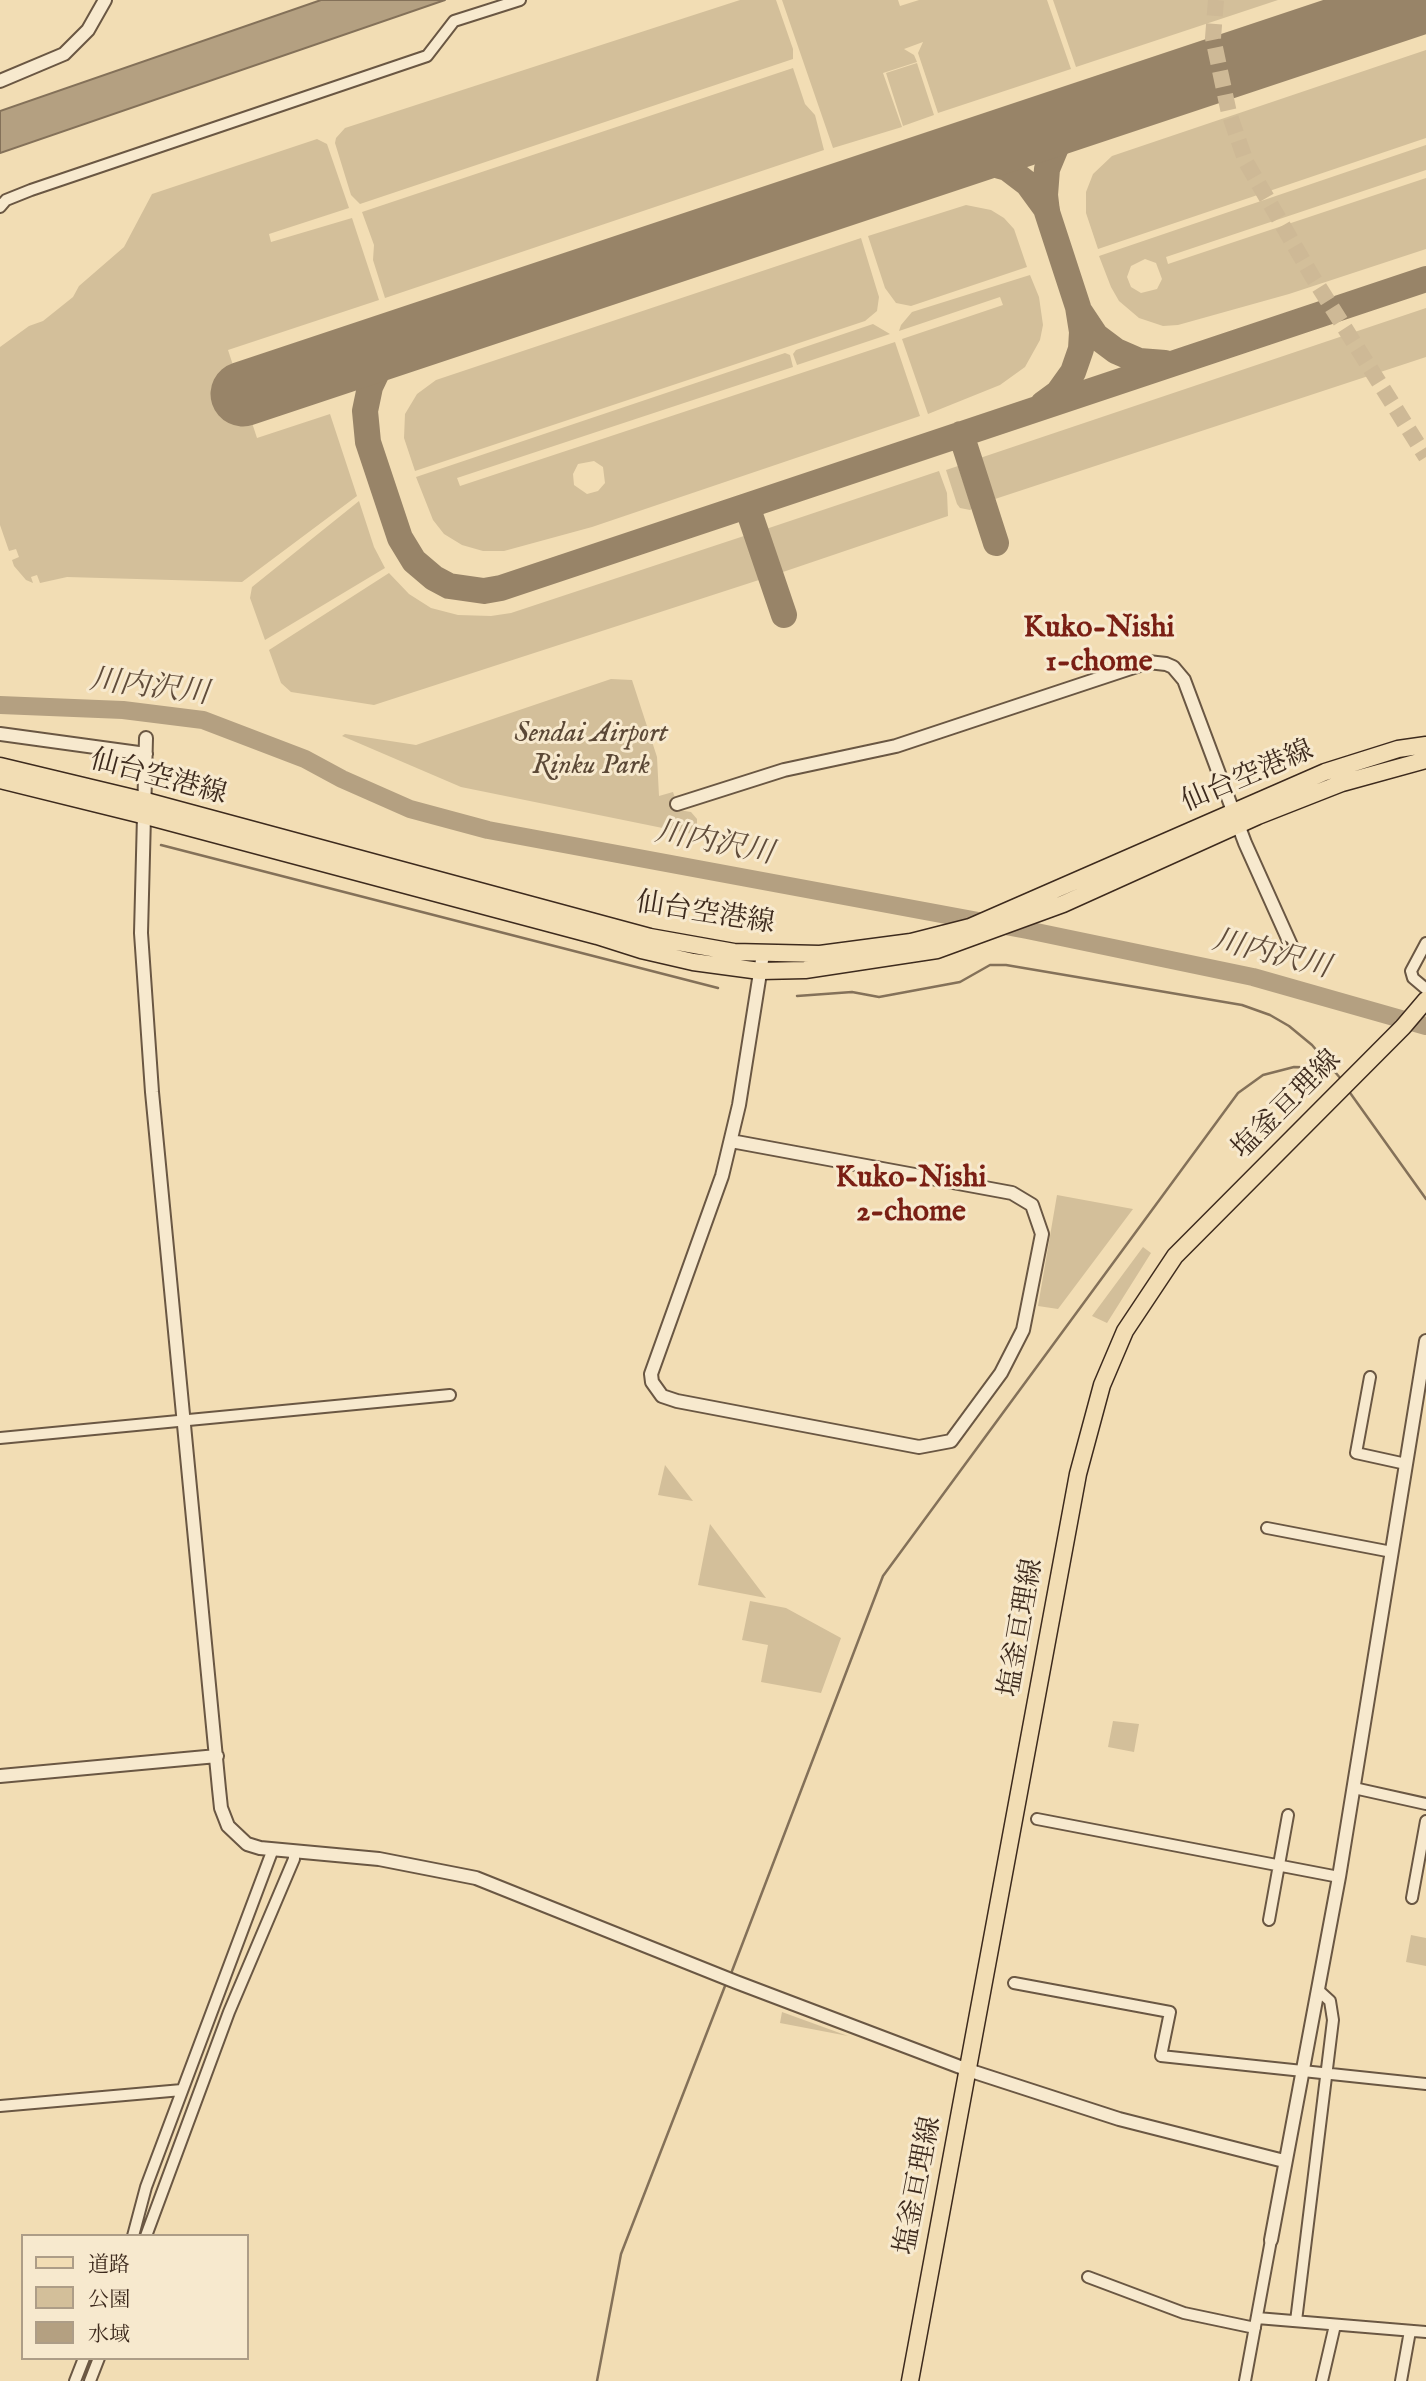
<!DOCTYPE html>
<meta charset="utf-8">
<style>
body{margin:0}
#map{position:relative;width:1426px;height:2381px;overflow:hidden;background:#f2ddb4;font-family:"IM FELL English","Noto Serif JP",serif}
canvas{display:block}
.legend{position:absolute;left:21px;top:2234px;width:228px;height:126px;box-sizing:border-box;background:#f7e9ce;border:2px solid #ad9d87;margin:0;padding:9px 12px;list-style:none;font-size:21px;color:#3d2a1d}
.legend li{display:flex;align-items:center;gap:14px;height:35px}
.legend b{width:35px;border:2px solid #ad9d87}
</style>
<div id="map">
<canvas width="1426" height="2381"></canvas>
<ul class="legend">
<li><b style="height:9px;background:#f2ddb4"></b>道路</li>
<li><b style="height:19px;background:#d3bf9a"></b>公園</li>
<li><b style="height:19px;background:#b4a081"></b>水域</li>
</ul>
</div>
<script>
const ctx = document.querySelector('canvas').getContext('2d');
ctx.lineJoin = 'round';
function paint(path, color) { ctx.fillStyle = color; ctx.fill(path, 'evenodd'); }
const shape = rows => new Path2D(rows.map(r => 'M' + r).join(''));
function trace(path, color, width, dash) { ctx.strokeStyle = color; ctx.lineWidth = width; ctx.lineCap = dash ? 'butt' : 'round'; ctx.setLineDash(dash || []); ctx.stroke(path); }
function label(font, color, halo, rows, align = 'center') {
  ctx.font = font + ' "IM FELL English","Noto Serif JP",serif'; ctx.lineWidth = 6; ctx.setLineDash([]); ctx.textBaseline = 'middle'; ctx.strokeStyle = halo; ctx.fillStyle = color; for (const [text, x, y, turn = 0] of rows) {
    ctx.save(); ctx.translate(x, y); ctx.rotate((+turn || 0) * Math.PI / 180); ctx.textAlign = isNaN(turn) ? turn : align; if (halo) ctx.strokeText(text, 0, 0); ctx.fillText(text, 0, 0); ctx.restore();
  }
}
const green = shape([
 [740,0,776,0,793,49,793,59,360,204,351,195,335,143,336,138,345,128],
 [782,0,898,0,900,6,919,0,1047,0,1071,69,938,113,918,53,923,42,904,49,914,55,917,62,883,73,902,127,833,148],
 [1053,0,1278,0,1076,67],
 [1426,50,1426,138,1098,249,1086,213,1086,192,1093,174,1112,156],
 [917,63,934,115,903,126,886,73],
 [793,68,805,104,815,115,824,150,385,298,373,260,374,245,362,212],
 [317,139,327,144,349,208,269,234,271,242,352,218,379,300,228,350,257,438,330,414,357,496,242,582,67,577,40,583,37,575,31,577,33,583,26,580,14,566,12,560,19,557,16,549,9,551,0,525,0,347,29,326,43,321,73,297,79,286,124,247,152,194],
 [1426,145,1426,170,1166,257,1168,264,1426,178,1426,249,1289,294,1178,325,1163,326,1139,318,1119,301,1111,287,1099,256],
 [1145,259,1156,263,1162,279,1157,289,1141,293,1131,287,1127,277,1131,266],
 [966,205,991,210,1004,218,1014,229,1027,267,911,306,896,303,885,288,868,236],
 [861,238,879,297,877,311,865,321,415,471,404,438,405,414,417,394,436,380],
 [1030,275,1039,297,1043,325,1040,340,1025,367,1000,385,928,414,902,339,1003,305,1000,297,899,331,901,325,912,312],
 [1426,308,1426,357,995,499,980,458],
 [873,324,890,334,797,365,793,354,796,350],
 [895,342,920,416,592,527,504,551,483,551,462,545,444,534,433,520,416,477,785,353,790,355,793,367,457,478,460,486],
 [594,461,603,467,605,483,598,491,587,494,574,485,573,474,578,464],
 [958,466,972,509,970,510,960,508,957,504,946,470],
 [939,471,947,493,948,516,780,573,766,529],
 [359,501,374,547,385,568,265,640,250,598,252,587],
 [747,535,762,579,374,705,291,692,281,683,269,650,389,573,409,594,431,608,458,615,491,616,511,613],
 [611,679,632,680,657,757,659,796,673,792,679,810,691,812,697,819,697,835,461,787,342,736,345,734,416,745],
 [1057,1195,1133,1209,1058,1309,1038,1306],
 [1143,1247,1151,1253,1107,1323,1092,1316],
 [665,1465,693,1501,658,1495],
 [710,1524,766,1598,698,1585],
 [750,1601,786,1608,841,1638,821,1693,761,1682,768,1645,742,1640],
 [1113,1721,1139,1724,1134,1752,1108,1747],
 [1411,1935,1426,1938,1426,1966,1406,1962],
 [782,2012,848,2036,780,2023]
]);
const water = shape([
 [321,0,445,0,0,153,0,111,321,0]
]);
const stream = shape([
 [161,845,718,988],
 [797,996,852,992,879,997,960,982,990,965,1006,965,1242,1005,1270,1015,1289,1026,1312,1045,1341,1079],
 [1348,1090,1426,1199],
 [732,1971,883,1576,1238,1093,1263,1075,1294,1067,1333,1068],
 [597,2381,621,2254,725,1986]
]);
const river = shape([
 [0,705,123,710,203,720,305,759,342,779,410,809,488,830,1027,930,1253,977,1426,1026]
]);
const taxiway = shape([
 [948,160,975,159,1007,168,1028,184,1047,210],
 [1080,312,1096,336,1116,351,1139,361,1165,363],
 [402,341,381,364,370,387,365,411,368,442,400,538,414,561,434,578,449,586,484,591,501,588,1426,279],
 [1043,404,1058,393,1073,372,1081,349,1082,332,1078,307,1047,212,1045,195,1047,169,1057,145,1068,131,1088,115,1104,108],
 [961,434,996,543],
 [747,506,784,615]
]);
const runway = shape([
 [243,394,1426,0]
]);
const primaryTunnel = shape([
 [1216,0,1213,38,1229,113,1246,162,1312,276,1426,457]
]);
const minor = shape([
 [0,207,6,200,31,190,427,56,454,21,520,0],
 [1426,943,1411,971,1413,978,1426,989],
 [1370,1377,1356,1453,1406,1464],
 [0,1438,450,1395],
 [1267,1528,1392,1552],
 [1354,1788,1426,1804],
 [1037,1819,1339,1877],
 [1412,1898,1426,1821],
 [1269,1920,1288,1815],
 [1014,1983,1170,2012,1161,2056,1426,2084],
 [0,2106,182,2090],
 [133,2236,146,2187,273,1849],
 [146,2236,229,2012,294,1859,294,1851],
 [1088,2277,1184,2313,1255,2328],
 [1257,2318,1426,2332],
 [1296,2321,1333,2020,1330,2001,1319,1991],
 [75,2381,84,2358],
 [90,2381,99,2358],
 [1245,2381,1271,2240],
 [1322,2381,1335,2325],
 [1401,2381,1410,2331]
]);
const tertiary = shape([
 [0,81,64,54,88,30,105,0],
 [0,734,146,754],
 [146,738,141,933,152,1092,219,1789,221,1808,228,1826,247,1844,260,1848,379,1859,476,1878,736,1982,968,2070,1119,2119,1284,2161],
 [677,804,784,770,896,746,1134,667,1148,662,1166,664,1173,667,1184,680,1245,843,1294,952],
 [731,1141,1012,1193,1032,1205,1042,1234,1023,1330,1001,1373,951,1441,919,1447,677,1401,662,1396,652,1382,651,1374,722,1176,739,1105,763,954],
 [0,1776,217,1756],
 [1271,2240,1339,1877,1426,1341]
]);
const primary = shape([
 [0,766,146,801,650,937,734,952,820,954,911,942,970,927,1325,772,1398,749,1426,745],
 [0,780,146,816,597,936,641,950,693,962,760,971,805,970,937,950,1063,904,1258,816,1342,783,1426,760],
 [910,2381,1078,1474,1102,1385,1125,1331,1175,1256,1403,1027,1426,1000]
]);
const parkNames = [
 ["Sendai Airport",591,735],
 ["Rinku Park",591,767]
];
const streetNames = [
 ["仙台空港線",1248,778,-23],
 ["仙台空港線",158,779,15],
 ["仙台空港線",705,915,9],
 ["塩釜亘理線",1288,1106,-45],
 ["塩釜亘理線",1023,1628,-80],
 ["塩釜亘理線",920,2186,-79]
];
const neighbourhoodNames = [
 ["Kuko-Nishi",1099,630],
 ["1-chome",1099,664],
 ["Kuko-Nishi",911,1180],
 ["2-chome",911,1214]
];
const waterNames = [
 ["川内沢川",149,689,7],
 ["川内沢川",714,845,11],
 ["川内沢川",1271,956,14]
];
paint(green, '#d3bf9a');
paint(water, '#b4a081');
trace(water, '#847159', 2);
trace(stream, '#847159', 2.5);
trace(river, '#b4a081', 18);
trace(taxiway, '#988468', 26);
trace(runway, '#988468', 65);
trace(primaryTunnel, '#ceb996', 16, [16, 8]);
trace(minor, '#6a5743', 14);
trace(tertiary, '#6a5743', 16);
trace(primary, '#3d2a1d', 19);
trace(minor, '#f7e9ce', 10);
trace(tertiary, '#f7e9ce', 12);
trace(primary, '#f2ddb4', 16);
label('italic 28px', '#5b4836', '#f7e9ce', parkNames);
label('28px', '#3d2a1d', '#f7e9ce', streetNames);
label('bold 30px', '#7a1f14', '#f7e9ce', neighbourhoodNames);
label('italic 30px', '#614d3b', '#f7e9ce', waterNames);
</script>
